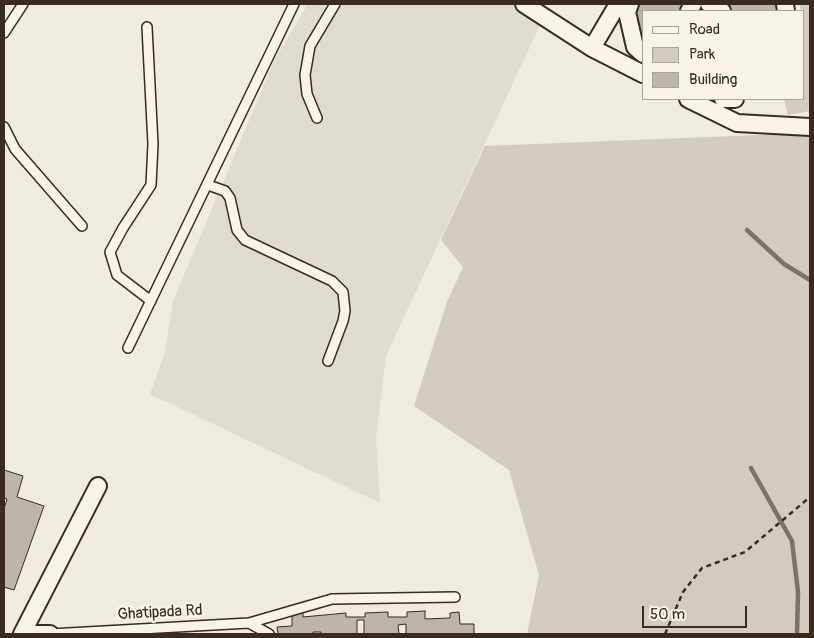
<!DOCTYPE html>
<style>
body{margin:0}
#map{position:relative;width:814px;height:638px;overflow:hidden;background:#efebe0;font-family:Pangolin,sans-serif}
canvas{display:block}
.frame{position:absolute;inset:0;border:5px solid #3b2a1e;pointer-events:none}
.legend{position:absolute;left:642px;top:10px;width:162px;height:90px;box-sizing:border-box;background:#f7f3e8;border:1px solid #aca397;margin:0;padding:6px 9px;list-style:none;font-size:15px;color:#3b2a1e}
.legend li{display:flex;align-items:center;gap:10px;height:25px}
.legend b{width:25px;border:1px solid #aca397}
.scale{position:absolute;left:642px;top:606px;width:105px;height:22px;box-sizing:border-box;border:2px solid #3b2a1e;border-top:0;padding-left:6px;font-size:15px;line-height:18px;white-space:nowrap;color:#3b2a1e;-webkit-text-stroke:4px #f7f3e8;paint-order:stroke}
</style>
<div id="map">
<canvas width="814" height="638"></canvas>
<div class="frame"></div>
<ul class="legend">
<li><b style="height:6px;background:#f7f3e8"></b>Road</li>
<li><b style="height:14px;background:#d1cbc0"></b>Park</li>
<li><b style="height:14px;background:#bdb5aa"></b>Building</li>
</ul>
<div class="scale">50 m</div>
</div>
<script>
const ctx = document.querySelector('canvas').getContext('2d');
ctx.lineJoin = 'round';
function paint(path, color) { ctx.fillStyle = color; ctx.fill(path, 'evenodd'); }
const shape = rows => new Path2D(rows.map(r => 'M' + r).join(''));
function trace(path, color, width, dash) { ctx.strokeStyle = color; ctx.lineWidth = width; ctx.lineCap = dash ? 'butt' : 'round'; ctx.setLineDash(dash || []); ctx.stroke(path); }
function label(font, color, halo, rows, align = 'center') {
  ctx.font = font + ' Pangolin,sans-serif'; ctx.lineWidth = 5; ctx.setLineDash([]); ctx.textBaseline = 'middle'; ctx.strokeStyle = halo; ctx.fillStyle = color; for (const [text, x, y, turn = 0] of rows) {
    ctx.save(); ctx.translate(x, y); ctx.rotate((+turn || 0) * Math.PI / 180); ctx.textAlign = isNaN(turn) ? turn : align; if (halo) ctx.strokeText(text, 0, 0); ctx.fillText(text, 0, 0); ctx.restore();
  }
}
const built = shape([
 [308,4,512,4,541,23,386,356,376,438,380,503,150,394,165,352,173,301,275,59]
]);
const green = shape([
 [800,4,810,4,810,111,788,115,784,99,803,99,803,11,801,11],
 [810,133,810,634,527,634,539,575,509,470,414,406,447,302,463,267,441,240,485,146]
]);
const stream = shape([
 [747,230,784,264,810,280],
 [751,468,792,541,798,592,797,634]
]);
const building = shape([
 [640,4,684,4,679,11,643,11,643,45,633,5,640,4],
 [722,4,777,4,778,11,728,11,722,4],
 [4,470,23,476,17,497,44,506,14,590,4,587,4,509,7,499,4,498,4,470],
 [425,611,425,619,450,618,450,613,459,612,460,624,474,624,474,634,406,634,406,624,398,625,399,634,364,634,364,620,357,620,357,634,321,634,321,632,313,632,313,634,278,634,277,627,292,626,292,614,303,613,303,617,346,613,346,617,365,617,365,613,388,612,388,617,407,617,407,612,425,611]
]);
const path = shape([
 [665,634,683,592,702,568,745,552,810,497]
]);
const lane = shape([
 [147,27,153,144,151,185,123,228,110,252,117,275,151,301],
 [4,33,23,4],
 [317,118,307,94,305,75,310,46,335,4],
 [4,127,15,149,82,226],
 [208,185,225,191,230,198,237,230,245,240,332,281,343,292,345,311,343,321,328,361],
 [128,348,294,4],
 [249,623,332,599,455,597],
 [50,634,249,623,269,634]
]);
const street = shape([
 [524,4,592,48,643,74],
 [630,4,627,12,635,47,643,54],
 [709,4,722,11],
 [785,4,786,11],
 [689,11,693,4],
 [592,48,618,4],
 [688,99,737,123,810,127],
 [723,99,735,99],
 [22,634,98,486],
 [36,634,50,634]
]);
const streetNames = [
 ["Ghatipada Rd",160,613,-3]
];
paint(built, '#e0dbd0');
paint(green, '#d1cbc0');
trace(stream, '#7e7266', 4.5);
paint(building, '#bdb5aa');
trace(building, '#3b2a1e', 1);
trace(lane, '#3b2a1e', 12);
trace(street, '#3b2a1e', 20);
trace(path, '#3b2a1e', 2.5, [5, 4]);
trace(lane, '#f7f3e8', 9);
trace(street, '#f7f3e8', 16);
label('16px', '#3b2a1e', '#f7f3e8', streetNames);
</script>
